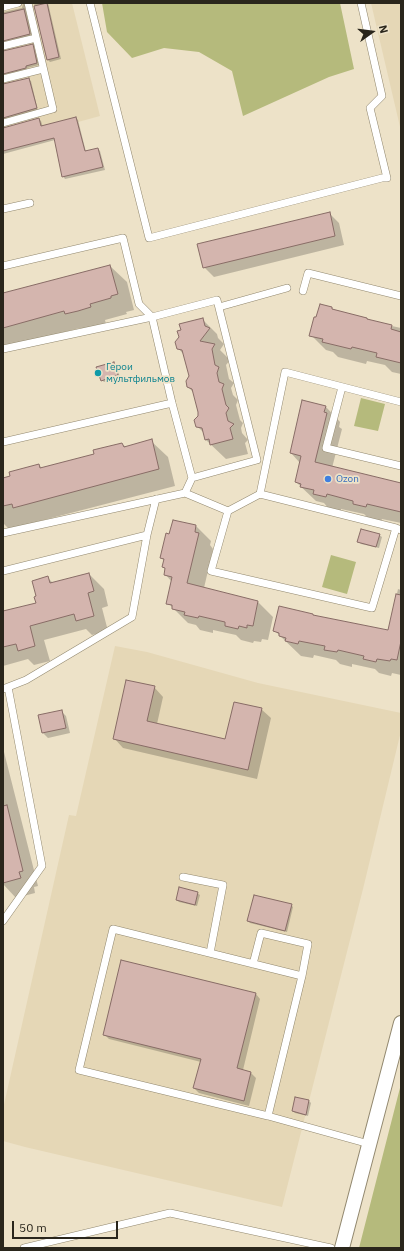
<!DOCTYPE html>
<meta charset="utf-8">
<style>
body{margin:0}
#map{position:relative;width:404px;height:1251px;overflow:hidden;background:#ede2c8;font-family:"IBM Plex Sans",sans-serif}
canvas{display:block}
.frame{position:absolute;inset:0;border:4px solid #2a261c;pointer-events:none}
.north{position:absolute;left:352px;top:12px;width:40px;height:40px;-webkit-text-stroke:3px #ede2c8;paint-order:stroke;rotate:76deg;font-size:11px;font-weight:700;line-height:16px;text-align:center;color:#2a261c}
.north::after{content:'';display:block;margin:auto;width:14px;height:18px;background:#2a261c;clip-path:polygon(50% 0,100% 100%,50% 72%,0 100%)}
.scale{position:absolute;left:12px;top:1221px;width:106px;height:18px;box-sizing:border-box;border:2px solid #2a261c;border-top:0;padding-left:5px;font-size:12px;line-height:14px;white-space:nowrap;color:#2a261c;-webkit-text-stroke:3px #ede2c8;paint-order:stroke}
</style>
<div id="map">
<canvas width="404" height="1251"></canvas>
<div class="frame"></div>
<div class="north">N</div>
<div class="scale">50 m</div>
</div>
<script>
const ctx = document.querySelector('canvas').getContext('2d');
ctx.lineJoin = 'round';
function paint(path, color) { ctx.fillStyle = color; ctx.fill(path, 'evenodd'); }
const shape = rows => new Path2D(rows.map(r => 'M' + r).join(''));
function trace(path, color, width, dash) { ctx.strokeStyle = color; ctx.lineWidth = width; ctx.lineCap = dash ? 'butt' : 'round'; ctx.setLineDash(dash || []); ctx.stroke(path); }
function label(font, color, halo, rows, align = 'center') {
  ctx.font = font + ' "IBM Plex Sans",sans-serif'; ctx.lineWidth = 3.5; ctx.setLineDash([]); ctx.textBaseline = 'middle'; ctx.strokeStyle = halo; ctx.fillStyle = color; for (const [text, x, y, turn = 0] of rows) {
    ctx.save(); ctx.translate(x, y); ctx.rotate((+turn || 0) * Math.PI / 180); ctx.textAlign = isNaN(turn) ? turn : align; if (halo) ctx.strokeText(text, 0, 0); ctx.fillText(text, 0, 0); ctx.restore();
  }
}
const built = shape([
 [3,3,72,3,100,116,78,122,80,131,3,151],
 [371,3,401,3,401,131],
 [115,646,147,652,258,683,401,713,401,731,363,889,282,1207,25,1147,3,1141,3,1109,69,815,76,816]
]);
const green = shape([
 [102,3,340,3,354,69,329,77,243,116,232,71,199,52,164,48,132,58,107,32],
 [361,398,385,404,378,431,354,426],
 [331,555,356,562,347,594,322,587],
 [401,1084,401,1248,359,1248]
]);
const shadow = shape([
 [23,3,26,3,25,7,32,36,3,44,3,12,22,8],
 [34,3,48,3,61,59,50,62,48,60],
 [32,45,34,47,39,65,27,68,28,70,3,77,3,52],
 [28,79,31,81,38,111,3,121,3,85],
 [76,118,78,120,86,152,98,149,100,151,105,170,65,179,63,176,55,140,3,154,3,129,39,119,41,121,43,127],
 [329,213,339,223,344,245,214,277,204,267],
 [110,266,127,282,134,310,126,312,127,314,105,320,106,324,82,330,80,328,21,343,3,351,3,294],
 [332,308,334,310,367,318,369,321,401,328,401,374,392,372,385,365,367,361,366,364,338,357,333,352,326,350,311,335],
 [202,319,217,334,218,338,224,344,220,350,230,360,226,365,229,379,234,383,231,388,233,395,238,400,236,405,240,420,243,423,241,428,242,433,248,440,245,443,248,454,226,459,206,440,204,433,197,426,199,417,194,393,188,387,190,376,184,355,178,348],
 [113,363,116,365,120,377,104,382,102,380],
 [326,407,340,422,339,427,342,429,332,468,401,484,401,523,382,519,381,522,369,519,364,514,341,509,341,511,329,509,324,503,316,501,296,482,300,463,291,453],
 [151,441,168,457,175,486,9,529,3,523,3,479,39,465,42,468,96,455,122,444,126,447],
 [196,526,211,541,210,545,213,549,204,588,258,602,273,617,268,640,262,639,261,642,254,641,253,643,241,640,236,635,213,630,213,633,200,630,196,625,188,623,168,603,172,582,165,574,166,569,163,567,165,561,161,558,170,535],
 [379,535,382,537,379,548,361,544,358,541],
 [89,574,104,589,108,606,102,608,108,631,92,635,86,629,44,640,50,661,34,665,28,659,3,666,3,612,37,603,48,578,53,583],
 [398,589,401,590,401,675,392,673,391,676,379,673,375,669,352,664,352,667,340,664,336,660,314,655,313,658,301,656,275,631,313,615,314,616,389,631],
 [154,687,163,697,157,724,226,740,261,709,271,718,257,779,123,748,114,738],
 [61,711,66,716,70,733,48,738,43,733],
 [3,748,38,886,34,887,35,893,16,898,3,884],
 [197,893,200,895,197,906,179,902,177,900],
 [291,905,293,907,287,932,250,923,248,921],
 [256,994,260,999,243,1070,251,1073,256,1078,249,1106,199,1093,194,1088,201,1062,109,1039,104,1034],
 [296,1098,309,1101,311,1103,308,1116,295,1113,293,1111]
]);
const building = shape([
 [47,3,59,57,47,60,34,6,47,3],
 [24,9,30,34,3,41,3,14,24,9],
 [33,44,37,63,26,66,26,68,3,74,3,51,33,44],
 [29,78,37,108,3,118,3,84,29,78],
 [76,117,85,151,98,148,103,167,62,177,54,138,3,151,3,128,39,118,41,126,76,117],
 [330,212,335,236,203,268,197,244,330,212],
 [110,265,118,294,111,296,111,298,90,304,91,307,78,311,65,314,64,311,3,328,3,293,110,265],
 [320,304,332,307,332,309,367,318,367,319,392,325,391,329,401,332,401,363,376,357,377,353,352,347,351,349,322,342,323,339,309,336,314,317,316,317,320,304],
 [203,318,205,326,210,328,200,341,215,344,212,349,215,365,219,367,217,373,219,382,224,384,222,389,226,405,229,408,226,413,228,421,234,424,230,428,233,439,210,445,209,439,205,440,202,428,196,427,194,420,198,416,198,412,192,389,187,387,186,381,189,376,182,350,177,349,175,342,179,337,177,331,181,330,179,324,203,318],
 [114,362,118,375,101,381,96,367,114,362],
 [302,400,326,406,324,412,327,413,315,462,401,483,401,512,367,504,366,507,353,504,353,501,327,494,326,497,313,494,314,490,300,487,301,484,295,482,301,456,290,453,302,400],
 [152,439,159,469,13,508,12,504,3,506,3,478,10,476,9,472,39,464,40,468,94,454,93,450,122,443,124,447,152,439],
 [173,520,196,525,195,532,199,533,187,583,258,601,253,626,247,625,247,628,239,626,238,629,225,626,225,622,199,616,198,618,184,615,185,612,172,609,172,605,166,604,172,577,164,575,165,568,162,567,164,559,160,558,166,533,169,534,173,520],
 [361,529,380,534,376,547,357,542,361,529],
 [89,573,94,591,88,593,94,616,76,621,74,614,30,626,35,646,18,651,16,644,3,647,3,611,36,603,34,597,36,596,32,581,48,576,50,583,89,573],
 [396,594,401,595,401,641,397,660,391,659,390,661,377,659,376,662,363,659,364,656,338,650,337,652,324,650,325,646,299,641,298,644,285,641,286,638,279,636,279,633,273,631,279,606,313,614,313,615,388,630,396,594],
 [126,680,155,686,147,721,225,739,234,702,262,708,248,770,113,739,126,680],
 [62,710,66,728,42,733,38,715,62,710],
 [7,805,23,871,19,872,21,878,3,883,3,806,7,805],
 [179,887,198,892,195,905,176,900,179,887],
 [254,895,292,904,285,931,247,921,254,895],
 [121,960,256,993,237,1068,251,1072,244,1101,193,1088,201,1059,103,1035,121,960],
 [295,1097,309,1100,306,1115,292,1111,295,1097]
]);
const lane = shape([
 [90,3,149,238,382,178,387,178,370,108,382,96,361,3],
 [3,7,18,3],
 [3,46,36,38],
 [3,79,43,69],
 [3,123,53,109,28,3],
 [3,209,30,203],
 [3,266,123,238,139,304,152,317,217,300,257,460,192,478,185,493],
 [303,291,308,273,401,296],
 [219,307,287,288],
 [3,349,152,317,172,403,192,478],
 [342,387,326,448,401,466],
 [3,442,172,403],
 [260,494,285,372,401,402],
 [228,511,260,494,396,528],
 [3,533,185,493,228,511,211,571,372,608,396,528,401,530],
 [3,571,147,535],
 [3,689,26,680,132,617,147,535,156,499],
 [183,877,223,885,210,953],
 [3,921,42,866,8,687],
 [253,964,261,933,308,944,302,976],
 [268,1116,302,976,113,929,79,1070,268,1116,369,1144],
 [24,1248,170,1213,331,1248]
]);
const street = shape([
 [342,1248,401,1023]
]);
const markers = [
 [98,373,4,"#0f9aa8"],
 [328,479,4,"#3f7fe0"]
];
const cultureNames = [
 ["Герои",106,367],
 ["мультфильмов",106,379]
];
const shopNames = [
 ["Ozon",336,479]
];
paint(built, '#e5d7b6');
paint(green, '#b5ba7c');
paint(shadow, '#0003');
paint(building, '#d4b5ae');
trace(building, '#886c66', 1);
trace(lane, '#92886f', 8);
trace(street, '#92886f', 16);
trace(lane, '#fff', 7);
trace(street, '#fff', 14);
for (const [x, y, r, color] of markers) { const dot = new Path2D(); dot.arc(x, y, r, 0, 2 * Math.PI); ctx.fillStyle = color; ctx.fill(dot); trace(dot, '#ede2c8', 1.5); }
label('10px', '#0d838f', '#ede2c8', cultureNames, 'left');
label('10px', '#366cbe', '#ede2c8', shopNames, 'left');
</script>
